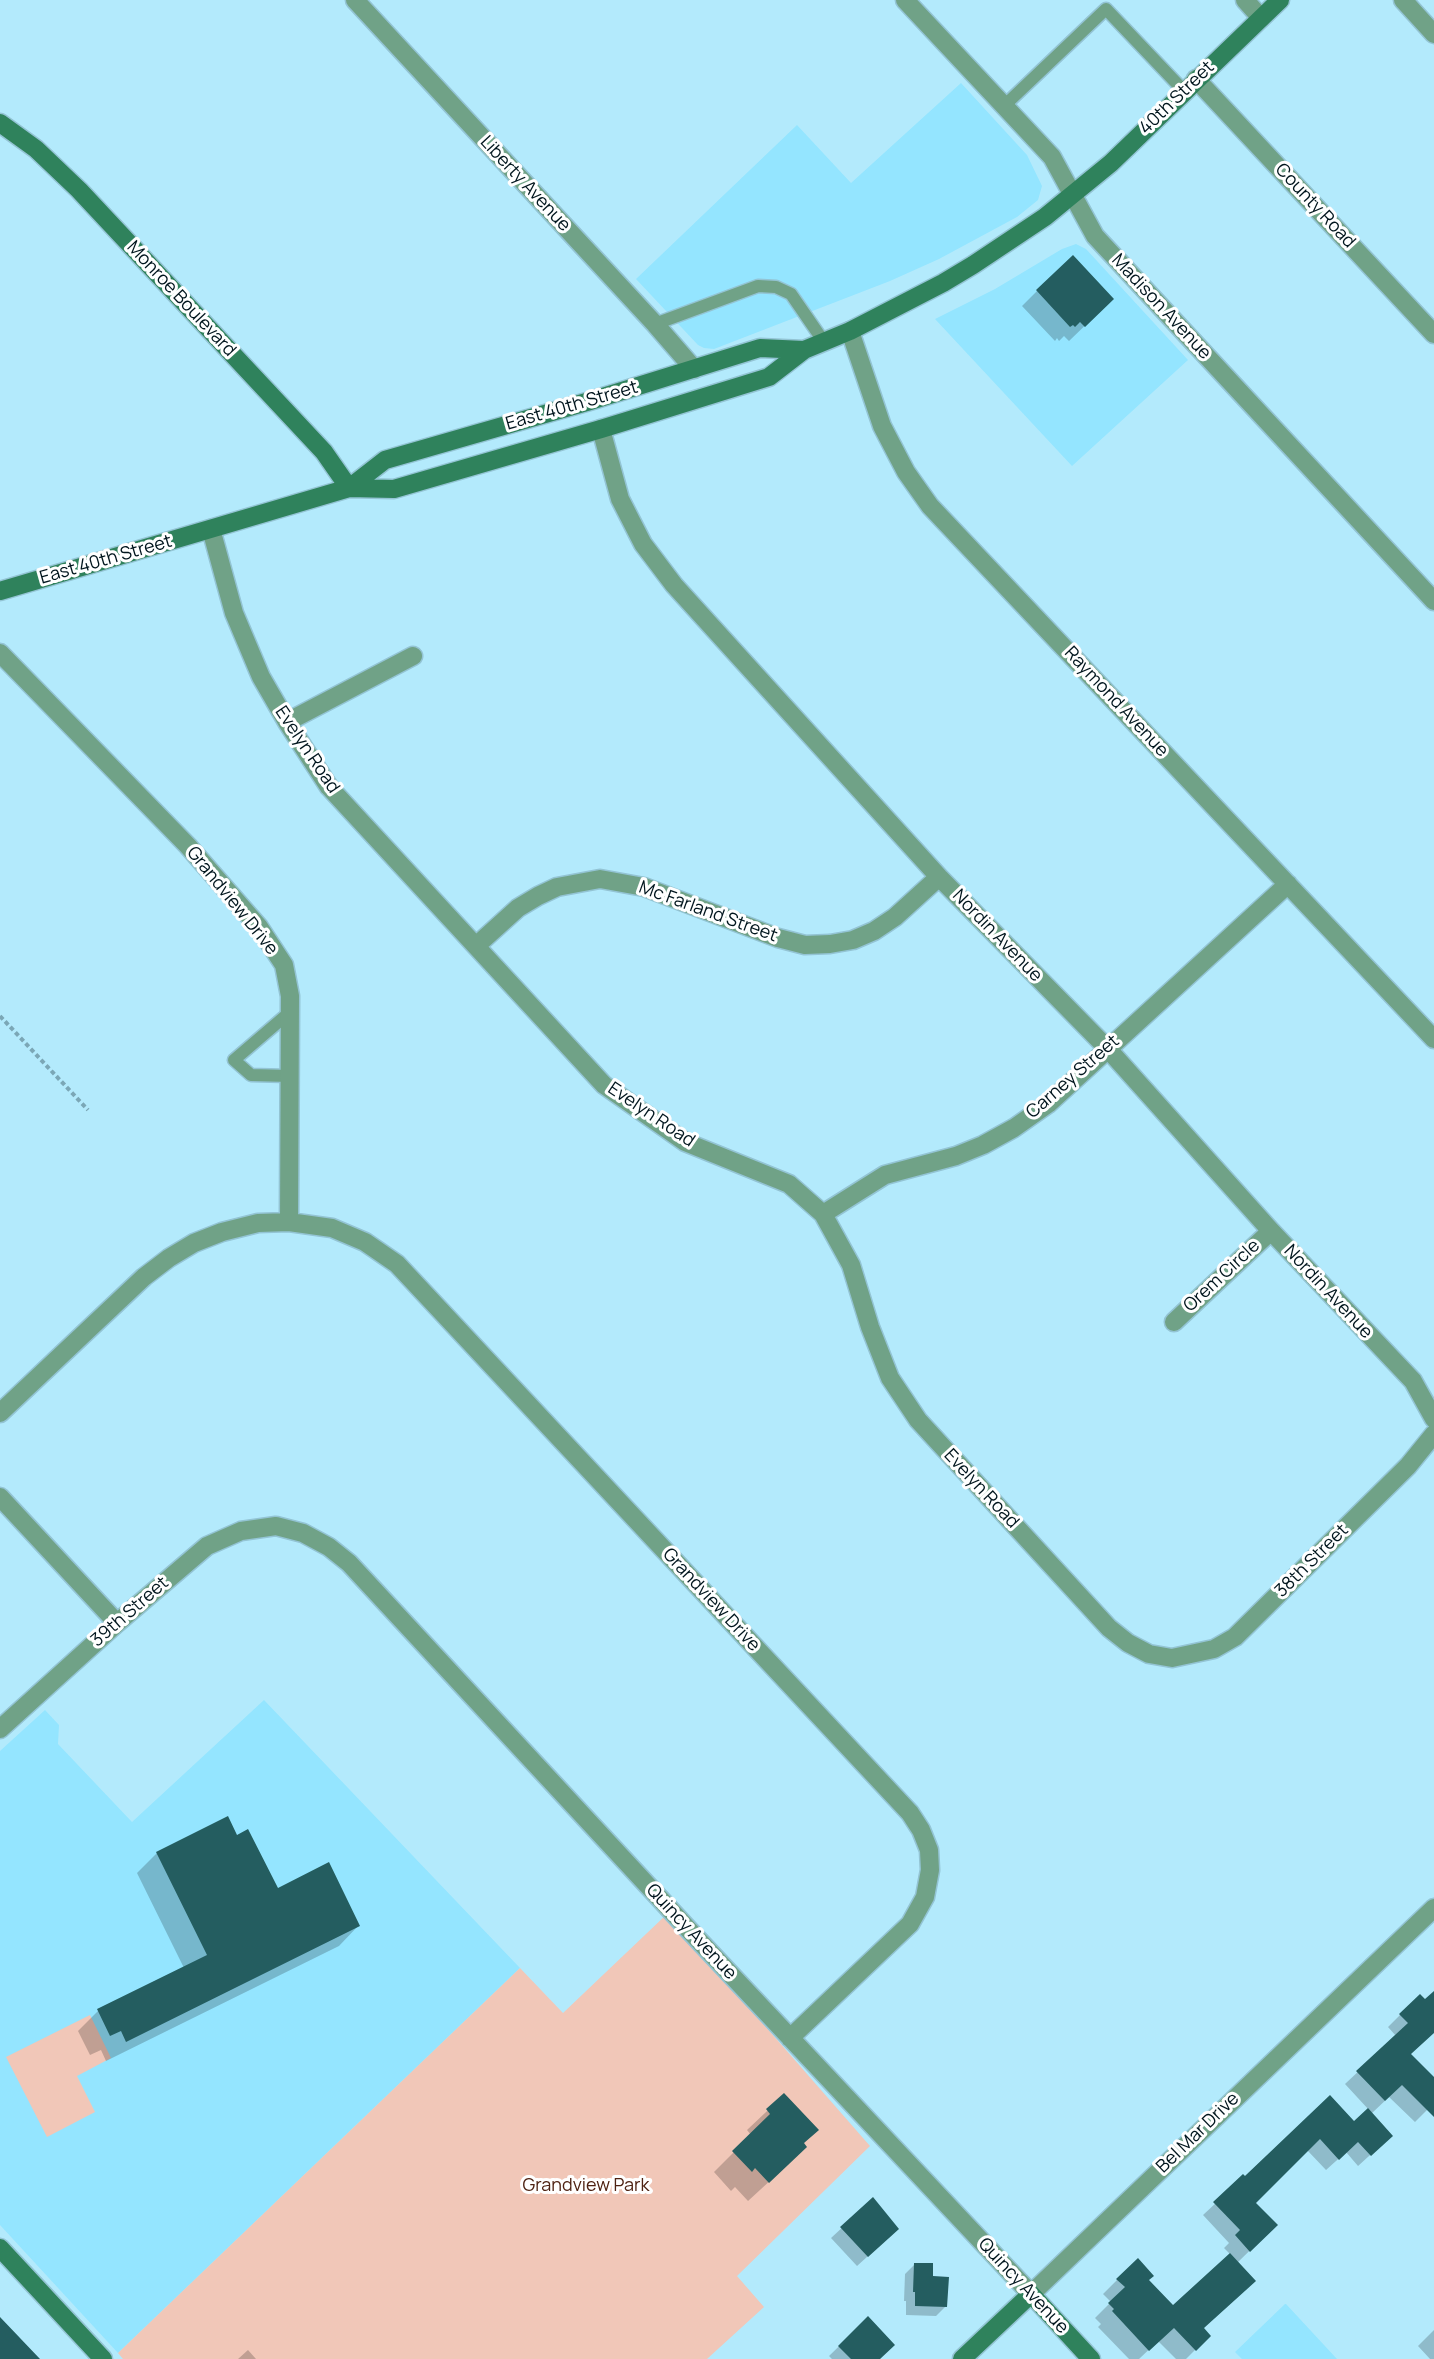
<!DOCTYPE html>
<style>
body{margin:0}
canvas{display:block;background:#b3eafc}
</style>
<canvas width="1434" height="2359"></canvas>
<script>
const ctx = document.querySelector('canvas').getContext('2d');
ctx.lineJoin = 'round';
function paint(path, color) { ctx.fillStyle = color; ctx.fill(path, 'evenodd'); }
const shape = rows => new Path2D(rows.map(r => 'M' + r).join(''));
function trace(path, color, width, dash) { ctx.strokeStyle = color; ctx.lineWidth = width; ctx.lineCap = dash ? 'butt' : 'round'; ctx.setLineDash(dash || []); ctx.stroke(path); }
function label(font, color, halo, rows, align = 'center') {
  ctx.font = font + ' Manrope,sans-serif'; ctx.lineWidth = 6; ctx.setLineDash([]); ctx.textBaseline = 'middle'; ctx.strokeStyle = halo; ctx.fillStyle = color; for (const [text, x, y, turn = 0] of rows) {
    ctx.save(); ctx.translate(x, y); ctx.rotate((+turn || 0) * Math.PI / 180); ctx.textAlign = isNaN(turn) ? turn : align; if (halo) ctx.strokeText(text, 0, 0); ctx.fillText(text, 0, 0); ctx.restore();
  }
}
const built = shape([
 [961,83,1027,155,1042,186,1038,200,1017,217,939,259,890,281,714,349,704,348,698,345,636,279,797,125,851,183],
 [1076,244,1086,249,1188,360,1072,466,935,319,995,289,1062,249],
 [264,1700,520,1968,118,2353,0,2225,0,1751,45,1710,59,1725,58,1744,132,1822],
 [1285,2304,1286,2304,1337,2359,1242,2359,1235,2352]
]);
const green = shape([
 [667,1914,870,2146,737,2276,764,2307,707,2359,123,2359,118,2353,520,1968,563,2013],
 [90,2015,111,2058,77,2076,95,2112,47,2137,6,2057]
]);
const shadow = shape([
 [1037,291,1097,314,1069,341,1064,336,1059,341,1057,338,1055,341,1022,306],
 [236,1837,277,1890,359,1925,339,1946,106,2061,101,2050,90,2055,78,2031,98,2011,184,1968,137,1873,157,1853],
 [1434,1993,1434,2032,1409,2055,1434,2079,1434,2103,1415,2122,1389,2097,1371,2114,1379,2147,1358,2166,1346,2152,1326,2170,1307,2150,1254,2203,1276,2225,1237,2263,1202,2329,1209,2336,1186,2359,1176,2359,1158,2341,1139,2359,1129,2359,1098,2327,1101,2324,1095,2318,1111,2302,1103,2294,1117,2280,1147,2280,1172,2308,1231,2255,1224,2248,1229,2243,1203,2215,1330,2097,1354,2123,1369,2110,1345,2084,1396,2036,1388,2027,1400,2015,1425,2001],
 [784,2095,785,2167,748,2201,735,2187,731,2191,714,2172,751,2135,747,2130],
 [873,2199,888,2238,857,2266,831,2238],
 [915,2264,931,2278,946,2306,936,2316,906,2315,906,2301,904,2301,905,2274],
 [868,2318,879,2359,832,2359,829,2356],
 [1434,2330,1434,2359,1430,2359,1418,2346],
 [248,2350,256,2359,238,2359]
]);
const building = shape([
 [1073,255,1114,299,1085,327,1080,322,1075,327,1073,325,1070,327,1036,290],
 [228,1816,237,1835,248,1829,278,1888,329,1862,360,1926,126,2042,121,2031,110,2036,97,2009,207,1955,156,1852],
 [1434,1991,1434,2033,1411,2054,1434,2077,1434,2117,1402,2085,1385,2101,1356,2071,1408,2023,1399,2014,1420,1994,1425,1999],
 [784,2093,819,2130,804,2143,807,2147,769,2183,755,2168,752,2172,732,2151,770,2114,766,2109],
 [1330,2095,1354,2121,1368,2108,1393,2136,1371,2156,1358,2142,1339,2160,1320,2139,1256,2203,1278,2225,1250,2252,1235,2235,1240,2230,1213,2202,1243,2174,1245,2176],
 [873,2197,899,2229,868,2257,840,2227],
 [1230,2253,1256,2281,1204,2328,1211,2336,1196,2351,1174,2328,1149,2351,1112,2311,1114,2309,1108,2303,1125,2287,1116,2279,1138,2258,1154,2276,1149,2280,1173,2305],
 [914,2263,933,2263,933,2276,949,2277,947,2307,915,2306,915,2292,913,2292],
 [868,2316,895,2345,880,2359,851,2359,838,2346],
 [0,2317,40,2359,0,2359]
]);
const path = shape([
 [0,1016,88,1110]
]);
const lane = shape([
 [1004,106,1106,9,1184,91],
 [655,324,758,286,776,287,791,294,824,342],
 [290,1076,251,1075,234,1060,290,1012]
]);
const street = shape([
 [355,0,655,324,694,369],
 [905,0,1052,157,1095,236,1434,601],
 [1245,0,1261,18],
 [1403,0,1434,34],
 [1196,79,1434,334],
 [850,331,882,426,906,472,930,506,1434,1039],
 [601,429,620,499,643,544,674,585,939,877,1107,1048,1271,1231,1413,1381,1434,1419],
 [211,529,234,613,261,677,287,722,329,787,604,1085,685,1142,789,1184,823,1214,851,1265,870,1327,890,1378,918,1420,1109,1628,1128,1643,1149,1654,1172,1658,1214,1649,1235,1637,1408,1466,1434,1434],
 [0,653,188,846,259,927,284,965,290,996,289,1222,332,1228,365,1242,397,1264,910,1813,921,1830,929,1850,930,1870,925,1897,910,1924,790,2038],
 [287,722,413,656],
 [476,946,518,908,538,896,557,887,600,879,644,887,778,938,805,945,830,944,853,940,874,931,895,917,939,877],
 [823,1214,885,1175,956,1156,983,1145,1014,1128,1048,1104,1288,884],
 [1174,1322,1271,1231],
 [0,1413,144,1277,169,1258,194,1243,222,1232,258,1223,289,1222],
 [0,1497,117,1623],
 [0,1729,117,1623,207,1546,241,1531,276,1526,303,1533,329,1547,349,1563,689,1930,1031,2294,1434,1908]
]);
const secondary = shape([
 [0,123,36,149,79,190,324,452,349,488],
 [349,488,385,460,590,401,760,348,804,350],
 [0,591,349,488,394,489,601,429,769,377,804,350,850,331,943,283,973,265,1045,217,1111,163,1280,0],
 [0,2248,103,2359],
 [962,2359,1031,2294,1091,2359]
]);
const streetNames = [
 ["40th Street",1177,98,-44],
 ["Liberty Avenue",525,184,47],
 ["County Road",1315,206,47],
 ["Monroe Boulevard",181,299,47],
 ["Madison Avenue",1161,307,47],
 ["East 40th Street",572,406,-16],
 ["East 40th Street",106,560,-16],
 ["Raymond Avenue",1116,702,47],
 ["Evelyn Road",307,750,56],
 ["Grandview Drive",232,901,51],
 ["Mc Farland Street",708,912,20],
 ["Nordin Avenue",997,936,46],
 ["Carney Street",1073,1077,-41],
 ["Evelyn Road",651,1115,34],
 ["Orem Circle",1222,1276,-43],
 ["Nordin Avenue",1328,1292,47],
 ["Evelyn Road",981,1489,47],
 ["38th Street",1312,1561,-45],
 ["Grandview Drive",711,1600,47],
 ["39th Street",130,1612,-41],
 ["Quincy Avenue",691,1932,47],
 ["Bel Mar Drive",1198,2133,-44],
 ["Quincy Avenue",1023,2286,47]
];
const parkNames = [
 ["Grandview Park",586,2186]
];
paint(built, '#94e5ff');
paint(green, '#f1c7b8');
paint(shadow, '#0003');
paint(building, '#245d60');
trace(lane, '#93c4d4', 15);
trace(street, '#93c4d4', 21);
trace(secondary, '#93c4d4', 21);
trace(path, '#7ba7b6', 4, [4.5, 3]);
trace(lane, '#70a287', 12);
trace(street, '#70a287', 18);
trace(secondary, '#2f825c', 18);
label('18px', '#00151d', '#fff', streetNames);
label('18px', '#4e2212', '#fff', parkNames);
</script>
